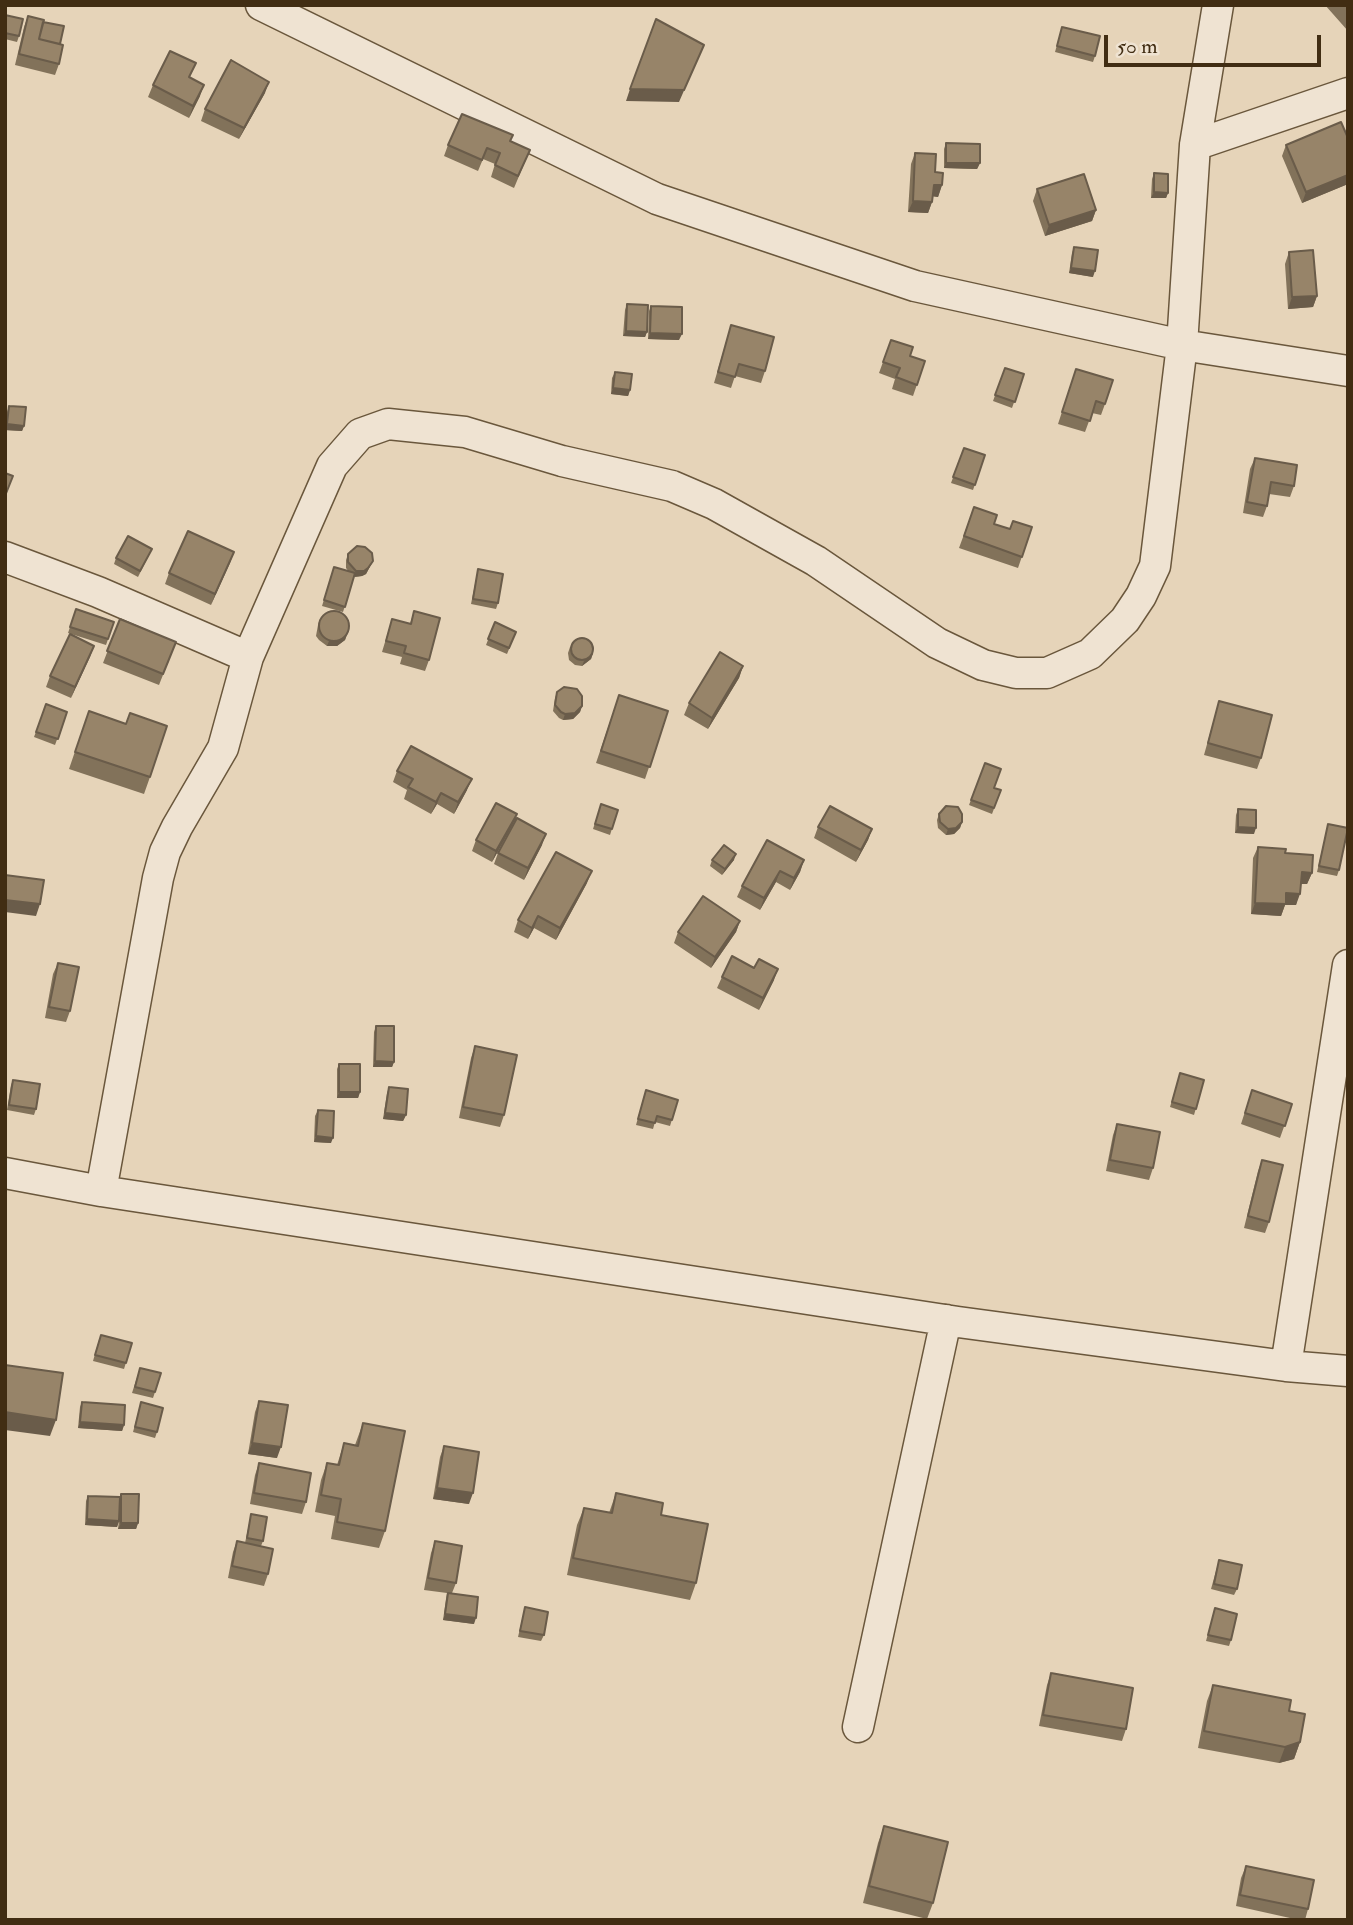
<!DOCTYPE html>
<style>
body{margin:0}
#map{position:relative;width:1353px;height:1925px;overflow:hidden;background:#e6d4b9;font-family:"IM FELL Double Pica",serif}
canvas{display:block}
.frame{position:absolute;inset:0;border:7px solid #412d13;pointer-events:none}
.scale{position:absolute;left:1104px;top:35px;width:217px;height:32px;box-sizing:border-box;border:4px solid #412d13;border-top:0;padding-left:9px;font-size:21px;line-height:24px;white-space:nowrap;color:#412d13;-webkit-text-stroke:5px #efe3d2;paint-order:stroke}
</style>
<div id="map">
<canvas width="1353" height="1925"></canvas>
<div class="frame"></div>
<div class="scale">50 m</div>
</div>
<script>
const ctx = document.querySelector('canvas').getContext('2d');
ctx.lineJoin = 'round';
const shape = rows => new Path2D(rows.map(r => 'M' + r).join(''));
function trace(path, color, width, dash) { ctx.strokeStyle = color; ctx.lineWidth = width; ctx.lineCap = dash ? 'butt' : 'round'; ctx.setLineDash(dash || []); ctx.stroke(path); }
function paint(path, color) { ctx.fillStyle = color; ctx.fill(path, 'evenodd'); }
const street = shape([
 [261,5,657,199,915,286,1182,345,1348,371],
 [1195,145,1348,93],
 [5,557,98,592,248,657],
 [5,1173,101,1191,958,1322,1286,1366,1348,1371],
 [101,1191,158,878,165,852,177,827,223,748,248,657,332,466,360,434,388,424,465,432,562,461,672,486,714,504,816,561,937,643,983,665,1016,673,1047,673,1090,654,1125,620,1141,596,1155,566,1182,345,1195,145,1218,5],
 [1286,1366,1348,965],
 [858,1727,946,1320]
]);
const wall = shape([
 [1325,5,1348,5,1348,31],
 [5,15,19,36,17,42,5,39],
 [28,16,43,24,60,44,59,64,55,75,15,65,24,27],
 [1062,27,1095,56,1093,62,1055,52],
 [153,85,200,96,189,118,148,97],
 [265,93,239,139,201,121,205,109],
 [1348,138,1348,184,1302,203,1282,156,1286,145],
 [510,141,530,150,514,188,491,177,495,164,483,159,478,171,444,156,448,145],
 [946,143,980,163,977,169,944,168,944,149],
 [915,153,935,172,942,185,938,197,933,196,932,202,928,213,908,212,911,164],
 [1154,173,1168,193,1166,198,1151,198,1152,179],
 [1037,189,1096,210,1092,221,1045,236,1033,201],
 [1074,247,1093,277,1069,273,1072,253],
 [1289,252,1317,296,1313,307,1288,309,1285,264],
 [627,304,647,332,645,337,623,336,625,310],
 [651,306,679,340,648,339,649,311],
 [731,325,765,371,761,383,735,376,731,388,714,383],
 [891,340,910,356,925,361,913,396,892,389,895,379,879,373],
 [1005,368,1024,374,1012,408,993,401],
 [1076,369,1105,404,1101,415,1092,413,1085,432,1058,424],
 [615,372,630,390,628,396,611,394,612,378],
 [9,406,24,426,22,431,5,430,7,412],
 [964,448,985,455,973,490,951,483],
 [1255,458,1294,486,1290,497,1269,494,1267,506,1263,517,1243,513,1250,469],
 [974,507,994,524,1010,529,1032,527,1018,568,959,548],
 [152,549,138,577,114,564,116,558],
 [234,552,211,605,165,584,169,573],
 [348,554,373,561,366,574,362,576,354,577,343,612,322,606,334,567,349,572,346,568,346,560],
 [478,569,498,603,496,609,471,604],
 [76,609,114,622,106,645,68,633],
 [414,611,429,660,425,671,400,664,402,657,382,652,392,619,410,624],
 [120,619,176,642,159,685,103,663],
 [320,619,349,630,345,640,337,646,327,646,319,640,316,636,318,625],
 [495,622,516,632,507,654,486,645],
 [94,646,71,698,46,687,50,676],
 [570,647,593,653,591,659,582,666,575,665,569,660,568,653],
 [743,666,739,678,708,729,684,715,689,703],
 [557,692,582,706,580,712,573,719,563,720,559,718,553,711,555,698],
 [619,695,668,711,645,779,596,763],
 [1219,701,1261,758,1257,769,1204,755],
 [46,704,67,712,55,745,34,737],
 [83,728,150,777,144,794,69,769],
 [985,763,994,788,1001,790,992,814,969,805],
 [397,771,467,790,454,814,437,804,431,814,404,799,407,790,393,782],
 [601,804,618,810,610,835,593,829],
 [1238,809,1254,834,1235,833,1236,815],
 [517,814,512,826,492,862,472,851,476,840],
 [939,814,962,822,960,828,954,834,946,835,938,828,937,820],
 [1328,824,1339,870,1337,876,1317,872],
 [818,827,872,829,868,840,856,862,814,838],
 [542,845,524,880,494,864,498,853],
 [1258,847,1285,853,1312,873,1307,884,1301,884,1296,905,1285,905,1281,916,1251,914,1253,858],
 [712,860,734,860,722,875,710,866],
 [804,860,800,872,790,890,776,882,760,910,737,897,742,886],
 [587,883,556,940,534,928,528,939,514,932,518,920],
 [740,921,736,932,711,968,674,943,678,932],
 [58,963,70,1011,66,1022,45,1018,53,974],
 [722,977,774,980,759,1010,717,988],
 [376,1026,394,1062,392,1067,373,1067,374,1032],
 [475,1046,504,1115,500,1127,459,1118,471,1058],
 [339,1064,360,1092,358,1098,337,1098,337,1069],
 [1180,1073,1204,1080,1194,1115,1170,1107],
 [13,1080,36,1109,34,1115,7,1110,11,1085],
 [389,1087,406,1115,403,1121,383,1119,387,1093],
 [1252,1090,1292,1104,1280,1138,1241,1124],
 [644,1096,678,1100,670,1126,655,1122,653,1129,636,1125],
 [318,1110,331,1143,314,1142,315,1116],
 [1117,1124,1153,1168,1149,1180,1106,1171,1113,1135],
 [1262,1160,1269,1222,1265,1233,1244,1228,1258,1171],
 [99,1340,132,1343,124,1369,93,1361],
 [140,1368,155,1392,153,1398,132,1393],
 [259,1401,277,1458,248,1454,255,1412],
 [82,1402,124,1425,122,1431,78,1428,80,1407],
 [141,1402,157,1432,155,1438,133,1432],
 [363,1423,385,1531,379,1548,331,1539,335,1516,315,1512,321,1480,327,1463,337,1465,344,1443,355,1445],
 [444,1446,469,1504,433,1499,440,1457],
 [259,1463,306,1502,302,1514,250,1504,255,1475],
 [616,1493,696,1583,690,1600,567,1575,577,1525,584,1508,609,1513],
 [121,1494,138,1523,136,1529,118,1529,119,1521,117,1527,85,1525,86,1501,88,1496,120,1498],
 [251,1514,263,1541,261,1546,268,1574,264,1586,228,1578,233,1552,237,1541,245,1543],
 [435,1541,456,1583,452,1593,474,1624,443,1620,446,1599,447,1593,424,1590,431,1553],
 [1219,1560,1237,1589,1234,1595,1211,1589],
 [525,1607,544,1635,541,1641,518,1637],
 [1215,1608,1231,1640,1229,1646,1206,1641],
 [1051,1673,1126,1729,1122,1741,1039,1726,1047,1685],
 [1213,1685,1289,1711,1300,1742,1294,1759,1279,1763,1198,1748,1207,1701],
 [884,1826,933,1903,927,1919,863,1903,878,1843],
 [1246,1866,1308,1909,1305,1920,1299,1920,1236,1906,1241,1878]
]);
const shadedWall = shape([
 [704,45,679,102,626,101,630,89],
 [269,82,265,93,239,139,244,128],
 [204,85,200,96,189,118,193,106],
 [946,163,980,163,977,169,944,168],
 [1348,175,1348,184,1302,203,1306,192],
 [934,185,942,185,938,197,930,196],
 [1154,192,1168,193,1166,198,1151,198],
 [913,201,932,202,928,213,908,212],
 [1096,210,1092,221,1045,236,1049,225],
 [1071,268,1095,271,1093,277,1069,273],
 [1317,296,1313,307,1288,309,1292,297],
 [626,331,647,332,645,337,623,336],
 [650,333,682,334,679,340,648,339],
 [613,388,630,390,628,396,611,394],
 [7,424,24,426,22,431,5,430],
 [234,552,230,563,211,605,215,594],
 [373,561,366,574,362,576,354,577,356,571],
 [347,634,345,640,337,646,327,646,329,641],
 [94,646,90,657,71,698,75,687],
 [593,653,591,659,582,666,584,661],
 [743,666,739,678,708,729,712,718],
 [582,706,580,712,573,719,563,720,565,714],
 [472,779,467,790,454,814,458,802],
 [441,793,437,804,431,814,436,802],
 [517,814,512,826,492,862,496,851],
 [962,822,960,828,954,834,946,835,948,829],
 [1238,827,1256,828,1254,834,1235,833],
 [872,829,868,840,856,862,861,850],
 [546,834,542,845,524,880,528,868],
 [736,854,734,860,722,875,725,869],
 [804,860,800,872,790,890,794,878],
 [592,871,587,883,556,940,560,928],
 [780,871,776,882,760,910,764,898],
 [1302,872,1312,873,1307,884,1297,884],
 [1286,893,1300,894,1296,905,1285,905,1281,916,1251,914,1255,903],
 [5,900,40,904,36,916,5,912],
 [538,916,534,928,528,939,532,928],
 [740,921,736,932,711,968,715,957],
 [778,969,774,980,759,1010,763,998],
 [375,1061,394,1062,392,1067,373,1067],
 [339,1092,360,1092,358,1098,337,1098],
 [385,1113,406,1115,403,1121,383,1119],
 [316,1136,333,1138,331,1143,314,1142],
 [5,1412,56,1420,50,1436,5,1430],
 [80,1422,124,1425,122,1431,78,1428],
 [252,1443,281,1447,277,1458,248,1454],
 [437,1488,473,1493,469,1504,433,1499],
 [87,1519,119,1521,117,1527,85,1525],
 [121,1523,138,1523,136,1529,118,1529],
 [445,1614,476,1618,474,1624,443,1620],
 [1300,1742,1294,1759,1279,1763,1285,1747]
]);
const building = shape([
 [5,15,23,19,19,36,5,33,5,15],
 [28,16,44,20,39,39,63,45,59,64,19,54,28,16],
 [656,19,704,45,684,90,630,89,656,19],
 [43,22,64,26,60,44,39,39,43,22],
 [1062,27,1100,36,1095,56,1057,46,1062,27],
 [170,51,196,63,189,77,204,85,193,106,153,85,170,51],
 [231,60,269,82,244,128,205,109,231,60],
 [462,114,513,135,510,141,530,150,518,176,495,165,500,153,487,148,482,160,448,145,462,114],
 [1341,122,1348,138,1348,175,1306,192,1286,145,1341,122],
 [946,143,980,144,980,163,946,163,946,143],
 [915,153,936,154,935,172,943,173,942,185,934,185,932,202,913,201,915,153],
 [1154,173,1168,174,1168,193,1154,192,1154,173],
 [1084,174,1096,210,1049,225,1037,189,1084,174],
 [1074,247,1098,250,1095,271,1071,268,1074,247],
 [1313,250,1317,296,1292,297,1289,252,1313,250],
 [627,304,648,305,647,332,626,331,627,304],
 [651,306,682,307,682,334,650,333,651,306],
 [731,325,774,337,765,371,739,364,735,377,718,372,731,325],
 [891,340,913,347,910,356,925,361,917,385,896,377,900,368,883,362,891,340],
 [1005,368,1024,374,1015,402,995,395,1005,368],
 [1076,369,1113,380,1105,404,1096,401,1090,421,1062,412,1076,369],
 [615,372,632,374,630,390,613,388,615,372],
 [9,406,26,407,24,426,7,424,9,406],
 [964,448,985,455,975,485,953,477,964,448],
 [1255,458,1297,465,1294,486,1271,482,1267,506,1247,502,1255,458],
 [5,473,13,476,5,496,5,473],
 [974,507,997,515,994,524,1010,529,1013,521,1032,527,1022,557,964,536,974,507],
 [188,531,234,552,215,594,169,573,188,531],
 [128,536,152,549,140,571,116,558,128,536],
 [357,546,365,547,372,553,373,561,368,568,364,571,356,571,348,562,348,554,357,546],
 [334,567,355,573,345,607,324,600,334,567],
 [478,569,503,574,498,603,473,599,478,569],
 [76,609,114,622,108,639,70,627,76,609],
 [414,611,440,618,429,660,404,653,406,646,386,641,392,619,411,624,414,611],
 '319 626a15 15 0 1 1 30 0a15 15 0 1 1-30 0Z',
 [120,619,176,642,163,674,107,651,120,619],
 [495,622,516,632,509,648,488,639,495,622],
 [70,634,94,646,75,687,50,676,70,634],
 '571 649a11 11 0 1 1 22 0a11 11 0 1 1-22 0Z',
 [720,652,743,666,712,718,689,703,720,652],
 [564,687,577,689,582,696,582,706,575,713,565,714,561,712,555,705,557,692,564,687],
 [619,695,668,711,650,767,601,751,619,695],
 [1219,701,1272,715,1261,758,1208,743,1219,701],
 [46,704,67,712,58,739,36,732,46,704],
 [89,711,126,724,130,713,167,726,150,777,75,752,89,711],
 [411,746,472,779,458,802,441,793,436,802,408,787,413,779,397,771,411,746],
 [985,763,1001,769,994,788,1001,790,994,808,971,800,985,763],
 [496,803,517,814,496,851,476,840,496,803],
 [601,804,618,810,612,829,595,824,601,804],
 [830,806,872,829,861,850,818,827,830,806],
 [946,806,958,807,962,814,962,822,956,828,948,829,940,822,939,814,946,806],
 [1238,809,1256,810,1256,828,1238,827,1238,809],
 [517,818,546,834,528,868,498,853,517,818],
 [1328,824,1348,828,1339,870,1319,866,1328,824],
 [767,840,804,860,794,878,780,871,764,898,742,886,767,840],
 [724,845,736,854,725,869,712,860,724,845],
 [1258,847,1286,849,1285,853,1313,855,1312,873,1302,872,1300,894,1286,893,1286,904,1255,903,1258,847],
 [556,852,592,871,560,928,538,916,532,928,518,920,556,852],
 [5,875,44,880,40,904,5,900,5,875],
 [703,896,740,921,715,957,678,932,703,896],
 [732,956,754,968,759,959,778,969,763,998,722,977,732,956],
 [58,963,79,967,70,1011,49,1007,58,963],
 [376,1026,394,1026,394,1062,375,1061,376,1026],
 [475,1046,517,1055,504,1115,463,1107,475,1046],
 [339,1064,360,1064,360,1092,339,1092,339,1064],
 [1180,1073,1204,1080,1196,1109,1172,1102,1180,1073],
 [13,1080,40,1084,36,1109,9,1105,13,1080],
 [389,1087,408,1089,406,1115,385,1113,389,1087],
 [646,1090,678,1100,672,1120,657,1116,655,1123,638,1119,646,1090],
 [1252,1090,1292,1104,1285,1126,1245,1113,1252,1090],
 [318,1110,334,1111,333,1138,316,1136,318,1110],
 [1117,1124,1160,1132,1153,1168,1110,1160,1117,1124],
 [1262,1160,1283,1165,1269,1222,1248,1216,1262,1160],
 [101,1335,132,1343,126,1363,95,1355,101,1335],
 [5,1365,63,1373,56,1420,5,1412,5,1365],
 [140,1368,161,1373,155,1392,135,1387,140,1368],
 [259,1401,288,1405,281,1447,252,1443,259,1401],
 [82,1402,125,1405,124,1425,80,1422,82,1402],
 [141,1402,163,1408,157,1432,135,1427,141,1402],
 [363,1423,405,1431,385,1531,337,1522,341,1499,321,1495,327,1463,339,1465,344,1443,358,1446,363,1423],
 [444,1446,479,1452,473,1493,437,1488,444,1446],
 [259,1463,311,1473,306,1502,254,1493,259,1463],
 [616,1493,663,1503,661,1515,708,1524,696,1583,573,1558,584,1508,612,1513,616,1493],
 [121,1494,139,1494,138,1523,121,1523,121,1494],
 [88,1496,120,1497,119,1521,87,1519,88,1496],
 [251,1514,267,1517,263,1541,247,1538,251,1514],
 [237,1541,273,1549,268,1574,232,1566,237,1541],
 [435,1541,462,1546,456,1583,428,1578,435,1541],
 [1219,1560,1242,1565,1237,1589,1214,1584,1219,1560],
 [448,1593,478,1597,476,1618,445,1614,448,1593],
 [525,1607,548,1612,544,1635,520,1631,525,1607],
 [1215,1608,1237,1614,1231,1640,1208,1635,1215,1608],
 [1051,1673,1133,1688,1126,1729,1043,1715,1051,1673],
 [1213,1685,1291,1700,1289,1711,1305,1714,1300,1742,1285,1747,1204,1731,1213,1685],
 [884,1826,948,1842,933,1903,869,1886,884,1826],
 [1246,1866,1314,1880,1308,1909,1240,1895,1246,1866]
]);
trace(street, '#6a573c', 33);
trace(street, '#efe3d2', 30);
paint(wall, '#82725a');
paint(shadedWall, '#6a5c4a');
paint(building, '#978469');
trace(building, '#6a5c4a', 2);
</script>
